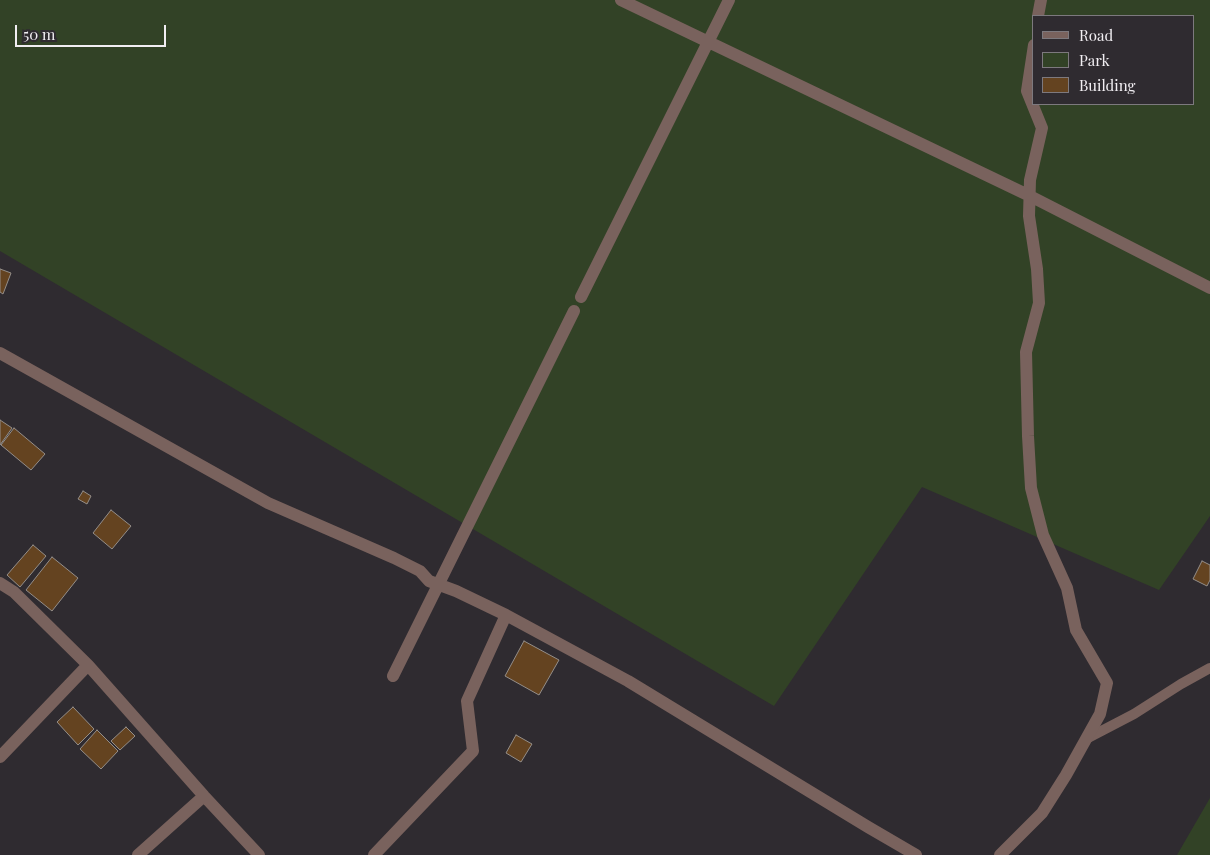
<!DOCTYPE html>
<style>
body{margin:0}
#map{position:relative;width:1210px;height:855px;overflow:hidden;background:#2f2b30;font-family:"Playfair Display",serif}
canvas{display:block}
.legend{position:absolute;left:1032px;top:15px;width:162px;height:90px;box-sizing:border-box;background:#2f2b30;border:1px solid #7d797e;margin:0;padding:6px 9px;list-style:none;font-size:15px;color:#f1eef2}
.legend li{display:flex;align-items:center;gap:10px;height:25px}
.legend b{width:25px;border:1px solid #7d797e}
.scale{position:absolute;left:15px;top:25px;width:151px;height:22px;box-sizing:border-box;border:2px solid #f1eef2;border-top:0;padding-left:6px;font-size:15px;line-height:18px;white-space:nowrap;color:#f1eef2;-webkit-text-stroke:4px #2f2b30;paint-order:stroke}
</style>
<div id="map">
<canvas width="1210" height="855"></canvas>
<ul class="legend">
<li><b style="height:6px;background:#79625d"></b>Road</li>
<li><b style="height:14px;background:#324226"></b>Park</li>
<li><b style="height:14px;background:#644320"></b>Building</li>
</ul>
<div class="scale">50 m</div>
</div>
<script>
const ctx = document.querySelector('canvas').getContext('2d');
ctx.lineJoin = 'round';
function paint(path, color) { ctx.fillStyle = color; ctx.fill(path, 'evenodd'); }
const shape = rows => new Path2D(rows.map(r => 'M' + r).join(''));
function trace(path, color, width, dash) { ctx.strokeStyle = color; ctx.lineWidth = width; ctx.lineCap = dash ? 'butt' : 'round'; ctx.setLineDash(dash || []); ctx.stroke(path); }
const green = shape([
 [0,0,1210,0,1210,516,1159,590,922,487,774,706,0,251],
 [1034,16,1194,16,1194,104,1034,104],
 [1210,798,1210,855,1177,855]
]);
const building = shape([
 [0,269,11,273,3,294,0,292,0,269],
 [0,420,12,428,0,445,0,420],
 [14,428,45,454,31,470,1,445,14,428],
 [83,491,91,496,87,504,78,499,83,491],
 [111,510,131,526,112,549,93,533,111,510],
 [33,545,46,556,20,587,7,575,33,545],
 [52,557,78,578,52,611,26,590,52,557],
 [1202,561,1210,565,1210,580,1207,586,1193,579,1202,561],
 [524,641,559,660,539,695,505,676,524,641],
 [73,707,94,729,78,745,57,722,73,707],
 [126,727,135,736,120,750,111,741,126,727],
 [97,730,118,751,101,769,80,749,97,730],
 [516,735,532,744,521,762,506,753,516,735]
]);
const service = shape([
 [1086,739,1134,714,1181,684,1210,668]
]);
const minor = shape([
 [621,0,1030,196,1210,288],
 [1038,16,1041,0],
 [581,297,729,0],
 [0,353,268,503,394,558,420,571,429,581,456,591,506,615,628,681,868,827,916,855],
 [0,583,14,592,88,665,204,796,259,855],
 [393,676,574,311],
 [0,757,88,665],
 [138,855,204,796],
 [374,855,473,751,467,701,506,615],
 [1000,855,1042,813,1066,775,1100,714,1107,683,1076,630,1067,588,1043,535,1031,488,1028,436,1026,352,1039,303,1037,269,1029,216,1030,180,1042,128,1027,91,1034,45]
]);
paint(green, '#324226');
paint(building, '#644320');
trace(building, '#948e89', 1);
trace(service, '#79625d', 10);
trace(minor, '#79625d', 12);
</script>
